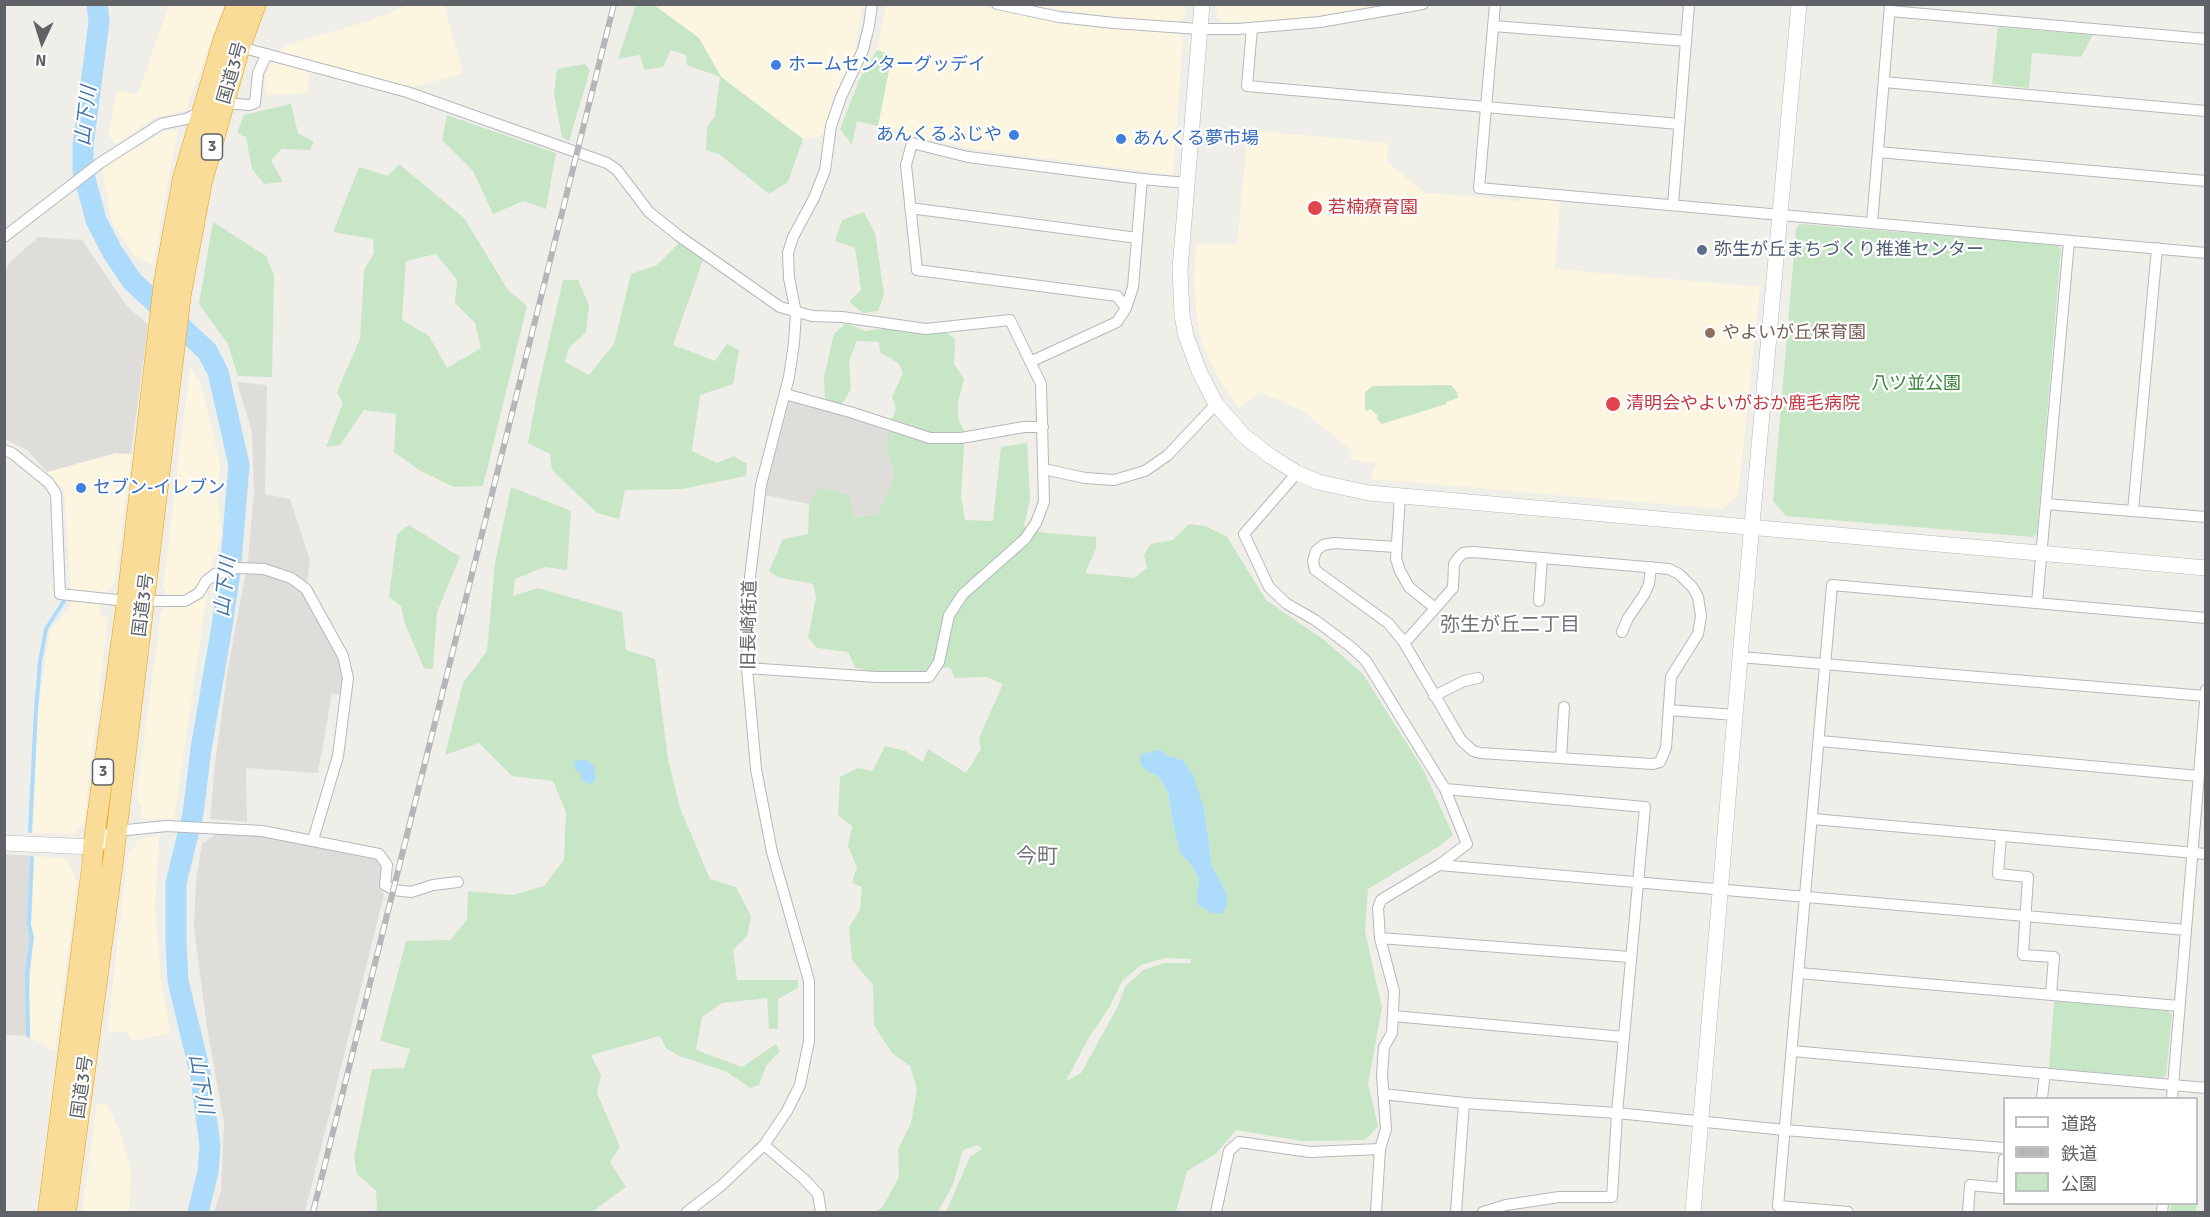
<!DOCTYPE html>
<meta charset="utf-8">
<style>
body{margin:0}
#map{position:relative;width:2210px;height:1217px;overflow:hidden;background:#f0eee8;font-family:Signika,"Noto Sans JP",sans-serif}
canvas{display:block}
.frame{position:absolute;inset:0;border:6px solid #5f6367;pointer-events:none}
.legend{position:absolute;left:2003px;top:1097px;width:195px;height:108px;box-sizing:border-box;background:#fff;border:2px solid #bfc1c2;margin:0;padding:8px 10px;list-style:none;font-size:18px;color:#5f6367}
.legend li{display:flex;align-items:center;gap:12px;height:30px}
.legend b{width:30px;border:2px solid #bfc1c2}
.north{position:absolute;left:12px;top:12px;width:60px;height:60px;-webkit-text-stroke:4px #fff;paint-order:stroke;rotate:184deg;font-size:16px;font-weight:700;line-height:24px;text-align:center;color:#5f6367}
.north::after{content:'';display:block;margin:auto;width:21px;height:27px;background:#5f6367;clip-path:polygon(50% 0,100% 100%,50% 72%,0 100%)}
</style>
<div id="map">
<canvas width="2210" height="1217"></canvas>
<div class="frame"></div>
<ul class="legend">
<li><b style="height:8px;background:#fff"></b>道路</li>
<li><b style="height:8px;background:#b5b6b7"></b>鉄道</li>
<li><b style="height:16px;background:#c7e6c6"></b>公園</li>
</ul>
<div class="north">N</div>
</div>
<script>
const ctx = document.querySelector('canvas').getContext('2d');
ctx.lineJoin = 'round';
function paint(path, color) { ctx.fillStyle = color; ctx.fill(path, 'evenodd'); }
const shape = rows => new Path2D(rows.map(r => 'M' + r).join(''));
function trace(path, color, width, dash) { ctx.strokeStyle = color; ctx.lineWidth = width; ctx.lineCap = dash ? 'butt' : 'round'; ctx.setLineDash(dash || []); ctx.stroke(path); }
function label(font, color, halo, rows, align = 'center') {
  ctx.font = font + ' Signika,"Noto Sans JP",sans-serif'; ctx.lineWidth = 4.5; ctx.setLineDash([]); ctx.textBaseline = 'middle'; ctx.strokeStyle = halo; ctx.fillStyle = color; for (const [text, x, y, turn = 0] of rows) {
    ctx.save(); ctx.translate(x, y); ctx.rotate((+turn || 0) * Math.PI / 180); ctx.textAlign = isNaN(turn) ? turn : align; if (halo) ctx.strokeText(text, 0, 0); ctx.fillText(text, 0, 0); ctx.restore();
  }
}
const commercial = shape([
 [169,4,224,5,186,110,154,118,116,144,108,135,117,90,138,94],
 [411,4,444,5,463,74,412,87,374,88,309,73,308,93,267,95,264,81,269,65,286,45,365,22],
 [654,5,863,5,854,56,833,99,823,136,803,139,721,77,699,38],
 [886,5,976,5,1053,22,1113,28,1179,33,1183,37,1173,175,972,149,878,126,891,55,877,50],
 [1028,5,1186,5,1184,18,1180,22,1113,17],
 [1218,5,1397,5,1314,16,1254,22,1222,22,1217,17],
 [179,129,171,165,153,265,136,257,112,223,102,168,163,132],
 [1248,130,1388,143,1387,162,1425,193,1520,201,1520,198,1560,201,1555,269,1760,287,1738,496,1722,509,1370,479,1376,464,1350,459,1352,451,1304,412,1260,392,1238,408,1218,377,1204,349,1197,320,1194,283,1196,243,1237,245],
 [190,366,201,385,220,464,218,500,222,534,211,569,204,574,199,587,188,595,167,596,163,586],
 [116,453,131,454,115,583,105,593,71,590,64,490,47,472],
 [208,587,174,818,140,819,141,808,136,796,161,614,166,604,194,603],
 [72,601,100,604,99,614,108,618,84,822,73,834,33,833,38,709,50,630,67,611],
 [159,836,155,908,162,989,171,1033,133,1041,127,1031,107,1033,128,853,135,847,138,839],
 [33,856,67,859,77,881,55,1052,29,1036,28,1001,33,937,30,927],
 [107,1103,122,1137,131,1173,129,1212,82,1212,97,1104]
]);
const industrial = shape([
 [38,237,82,240,126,305,148,325,131,454,116,453,47,472,27,450,5,439,5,273,10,262],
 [237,382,267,385,265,494,290,499,310,560,305,597,338,657,343,672,340,695,332,693,318,773,246,768,247,822,210,819,215,764,228,668,248,561,254,492,252,432],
 [790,398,888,428,888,454,895,475,877,515,852,517,820,487,809,504,764,495],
 [216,834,261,835,375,855,384,865,379,887,384,895,305,1212,214,1212,221,1191,224,1123,206,1021,194,927,196,882,202,844],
 [5,854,33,856,30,927,33,937,28,1001,29,1036,5,1035]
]);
const green = shape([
 [636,5,654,5,699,38,721,77,803,139,788,182,769,194,719,154,706,150,707,127,715,116,720,77,687,65,686,55,671,50,663,67,644,70,640,55,618,59],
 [1998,27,2093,35,2081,57,2032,53,2029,88,1992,84],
 [877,50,892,55,878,126,857,121,852,145,840,129,860,78],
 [585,64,590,70,569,141,562,137,554,94,557,69],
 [291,104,298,133,314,142,310,150,282,149,271,160,283,182,264,184,252,169,246,137,237,133,244,115],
 [447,115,556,153,546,209,523,201,493,214,473,171,442,140],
 [399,164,464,218,508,290,527,306,483,486,454,487,419,470,394,452,396,414,364,410,340,445,326,447,343,403,337,392,360,339,364,270,374,253,373,239,333,232,359,167,388,176],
 [436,254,457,280,455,303,475,323,481,348,447,368,429,336,402,320,406,261],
 [864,212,875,233,884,294,878,311,863,313,849,302,861,290,855,248,835,241,842,220],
 [213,222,266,256,274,275,272,377,238,376,228,344,199,304],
 [1800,224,2057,245,2061,249,2037,533,2033,537,1786,516,1773,501,1796,229],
 [679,243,703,260,673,345,715,361,727,344,739,350,733,384,700,395,692,451,717,463,734,456,747,464,746,476,682,489,625,490,619,519,597,513,552,470,550,454,528,443,538,389,563,280,578,280,589,305,586,332,569,348,565,362,589,375,614,344,631,274,657,265],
 [846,323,865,331,885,328,944,331,955,339,954,364,964,379,958,403,958,418,965,433,961,496,965,520,993,521,1001,447,1027,443,1030,499,1024,526,1045,533,1096,537,1096,549,1085,573,1134,578,1147,568,1144,555,1151,544,1173,540,1189,524,1205,526,1227,537,1266,600,1324,640,1363,674,1423,769,1453,835,1438,847,1368,889,1365,931,1382,1008,1368,1084,1378,1126,1365,1140,1302,1141,1236,1130,1216,1154,1187,1171,1176,1212,946,1212,970,1157,982,1149,977,1145,963,1150,953,1184,938,1212,874,1212,882,1208,899,1177,898,1149,911,1123,917,1089,910,1066,892,1053,874,1025,873,985,852,960,849,927,860,910,862,887,852,883,857,867,848,846,852,826,838,815,840,777,858,768,873,771,885,746,905,751,923,762,928,749,966,773,981,749,979,738,1003,684,986,677,955,678,950,667,917,672,877,673,855,667,848,652,817,648,808,638,816,597,813,584,778,577,769,571,783,539,808,534,809,504,819,487,849,495,853,517,877,515,895,475,888,454,888,428,896,409,892,397,903,373,899,364,880,352,879,342,857,341,849,361,851,389,842,404,825,400,824,377,834,334],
 [1161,750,1168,756,1183,760,1204,808,1212,866,1227,894,1197,893,1199,879,1192,866,1180,853,1173,824,1168,793,1159,777],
 [1165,958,1191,959,1191,963,1165,963,1143,970,1125,987,1118,1006,1081,1073,1066,1081,1088,1039,1110,1006,1122,981,1141,965],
 [1451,385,1457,392,1458,398,1446,402,1446,404,1382,424,1376,418,1378,416,1370,409,1367,411,1365,410,1365,392,1373,386],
 [511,487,571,511,567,570,545,567,515,579,513,596,538,588,622,612,626,650,655,659,668,759,680,808,710,879,736,887,751,916,747,936,733,950,737,980,798,980,798,988,778,999,778,1029,769,1029,767,998,722,1003,702,1017,696,1050,742,1067,776,1044,780,1051,766,1066,759,1085,750,1088,727,1072,679,1056,666,1048,660,1036,591,1055,601,1075,597,1093,620,1147,610,1162,626,1187,592,1212,374,1212,377,1209,376,1191,357,1174,354,1157,372,1069,404,1068,410,1049,380,1041,406,941,450,940,467,920,468,891,513,895,544,886,564,860,566,812,553,781,512,776,479,743,445,755,463,683,487,651,495,563],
 [409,525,460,557,437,612,433,669,424,668,405,624,401,606,389,597,397,534],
 [2054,1001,2168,1011,2172,1014,2166,1075,2163,1078,2049,1068],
 [2171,1204,2197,1204,2196,1212,2170,1212]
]);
const water = shape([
 [1161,750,1168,756,1183,760,1193,775,1204,808,1212,866,1227,894,1227,905,1221,914,1212,913,1198,905,1197,893,1199,879,1192,866,1180,853,1173,824,1168,793,1159,777,1147,771,1140,763,1141,754],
 [586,760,594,766,596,779,590,784,582,780,580,773,575,769,574,761]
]);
const stream = shape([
 [30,831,36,710,40,662,46,629,64,601,63,595],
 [28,1036,27,972,32,937,29,925,32,858]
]);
const river = shape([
 [97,4,99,22,83,146,83,171,96,220,113,253,132,281,207,351,218,372,239,465,230,572,222,626,201,749,193,814,176,883,176,943,178,981,200,1072,210,1145,208,1172,198,1212]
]);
const street = shape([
 [997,4,1059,17,1114,23,1199,29,1238,29,1320,22,1423,4],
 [1495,4,1479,188,2206,253],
 [1890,11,2206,39],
 [1493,26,1686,41],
 [1252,28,1247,86,1679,124],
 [240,47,407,92,607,163,617,170,649,212,679,236,780,307,812,316,842,317,926,329,1010,320,1041,384,1044,502,1036,523,1025,539,963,594,949,615,939,662,929,677,876,677,747,668],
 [1884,82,2206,111],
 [221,104,225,103,249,105,255,103,258,73,267,54],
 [1878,152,2206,181],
 [1673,205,1689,4],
 [910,208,1137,238],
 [1872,223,1890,5],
 [4,237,100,163,161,124,186,119,203,111],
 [1126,308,1117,296,917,270,906,165,912,143,968,157,1142,179],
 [1030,362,1117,322,1126,308,1133,287,1142,179,1187,183],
 [785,394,850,412,930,438,961,438,1024,427,1043,427],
 [4,450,12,453,49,483,56,494,60,594,127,601,185,601,199,593,206,581,215,574,238,568,264,569,291,578,306,589,343,656,348,678,338,756,313,840],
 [1044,469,1085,478,1114,480,1145,471,1168,455,1216,404],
 [1297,473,1244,534,1269,587,1287,604,1315,620,1351,647,1366,661,1445,789,1467,844,1439,865,1381,900,1378,908,1380,938,1394,991,1392,1033,1384,1047,1382,1075,1386,1129,1380,1149,1376,1212],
 [1400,496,1396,559,1400,571,1409,587,1435,608],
 [2046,504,2206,517],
 [2133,511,2157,248],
 [1396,547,1334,543,1323,545,1316,551,1313,561,1315,570,1388,623,1403,641,1461,740,1473,751,1480,753,1653,764,1660,762,1666,748,1671,677,1698,634,1701,616,1698,597,1693,588,1679,574,1669,569,1473,552,1463,553,1458,558,1454,564,1453,588,1409,638,1403,641],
 [1539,601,1542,558],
 [2037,603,2069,241],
 [1622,632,1628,618,1644,595,1649,584,1651,567],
 [1740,657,2205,696],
 [1434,696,1464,681,1478,678],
 [1669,710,1735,715],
 [1820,741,2198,776],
 [1561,758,1564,707],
 [1445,789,1645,807,1617,1113,1612,1197,1559,1197,1506,1205,1483,1212],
 [1813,819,2206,854],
 [117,831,166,826,262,831,379,854,387,865,385,885,394,890,411,892,433,885,458,882],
 [2001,836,1998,874,2028,877,2023,955,2054,957,2051,995],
 [1439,865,2186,930],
 [1380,938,1630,957],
 [1799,973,2179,1006],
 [1393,1016,1624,1037],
 [1792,1051,2206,1088],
 [1383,1094,1464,1103,1617,1113,1785,1130,2004,1148],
 [2042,1098,2045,1073],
 [2172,1098,2206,690],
 [764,1145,804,1179,818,1194,821,1212],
 [687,1212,722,1185,764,1145,787,1111,800,1085,809,1041,809,981,772,852,756,769,747,668,750,577,761,485,789,377,794,343,796,313,789,278,788,253,793,237,814,198,825,170,831,126,841,97,863,50,869,26,872,4],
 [1216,1212,1229,1151,1239,1142,1310,1152,1380,1149],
 [1456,1212,1464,1103],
 [1848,1212,1778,1206,1832,585,2206,618],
 [1968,1212,1970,1185,2002,1188,2004,1159],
 [2162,1212,2163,1204]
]);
const secondary = shape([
 [1202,4,1180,269,1182,315,1186,336,1199,371,1216,404,1244,436,1270,456,1297,473,1318,482,1369,493,2206,568],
 [4,843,93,847,117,831],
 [1693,1212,1740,657,1799,4]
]);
const highway = shape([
 [48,1212,92,867,93,847,127,601,164,282,183,178,223,41,237,4],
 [66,1212,113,861,181,294,202,182,240,47,256,4]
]);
const rail = shape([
 [313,1212,614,4]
]);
const markers = [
 [776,65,6,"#3f7fe0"],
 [1014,135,6,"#3f7fe0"],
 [1121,139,6,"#3f7fe0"],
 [1315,208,8,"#e0444e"],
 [1702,250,6,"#5c6f8a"],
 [1710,333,6,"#8d6e63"],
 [1613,404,8,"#e0444e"],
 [81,488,6,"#3f7fe0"]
];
const shields = [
 [212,147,21],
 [103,772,21]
];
const shieldNames = [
 ["3",212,147],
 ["3",103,772]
];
const shopNames = [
 ["ホームセンターグッデイ",788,65],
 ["あんくるふじや",1002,135,"right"],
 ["あんくる夢市場",1133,139],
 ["セブン-イレブン",93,488]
];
const streetNames = [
 ["国道3号",233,73,-74],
 ["国道3号",144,605,-83],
 ["旧長崎街道",750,625,-89],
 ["国道3号",83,1087,-82]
];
const healthNames = [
 ["若楠療育園",1328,208],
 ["清明会やよいがおか鹿毛病院",1626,404]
];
const serviceNames = [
 ["弥生が丘まちづくり推進センター",1714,250]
];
const educationNames = [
 ["やよいが丘保育園",1722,333]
];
const parkNames = [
 ["八ツ並公園",1916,384]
];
const waterNames = [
 ["山下川",87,116,-84],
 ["山下川",226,587,-84],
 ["山下川",200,1084,80]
];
const neighbourhoodNames = [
 ["弥生が丘二丁目",1510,626]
];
const quarterNames = [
 ["今町",1037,857]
];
paint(commercial, '#fcf5e0');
paint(industrial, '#dfddda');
paint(green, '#c7e6c6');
paint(water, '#addbfb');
trace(stream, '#addbfb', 4);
trace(river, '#addbfb', 21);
trace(street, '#b5b8bb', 12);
trace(secondary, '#b4b7bb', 16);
trace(highway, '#ec9f0c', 21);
trace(street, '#fff', 10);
trace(secondary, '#fff', 15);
trace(highway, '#f8dc97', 20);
trace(rail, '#b5b6b7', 6);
trace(rail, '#fff', 4, [11]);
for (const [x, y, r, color] of markers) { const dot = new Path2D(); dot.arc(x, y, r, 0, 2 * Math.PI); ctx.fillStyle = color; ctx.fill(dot); trace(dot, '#fff', 2); }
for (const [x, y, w] of shields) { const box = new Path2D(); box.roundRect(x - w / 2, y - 13, w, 26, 4.5); ctx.fillStyle = '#fff'; ctx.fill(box); trace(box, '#5f6367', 1.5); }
label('bold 16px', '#5f6367', null, shieldNames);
label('18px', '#366cbe', '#fff', shopNames, 'left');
label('18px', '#5f6367', '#fff', streetNames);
label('18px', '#be3a42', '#fff', healthNames, 'left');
label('18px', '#4e5e75', '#fff', serviceNames, 'left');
label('18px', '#785e54', '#fff', educationNames, 'left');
label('18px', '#3a833b', '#fff', parkNames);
label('italic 20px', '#4677a5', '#fff', waterNames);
label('20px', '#707579', '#fff', neighbourhoodNames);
label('21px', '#707579', '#fff', quarterNames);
</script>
